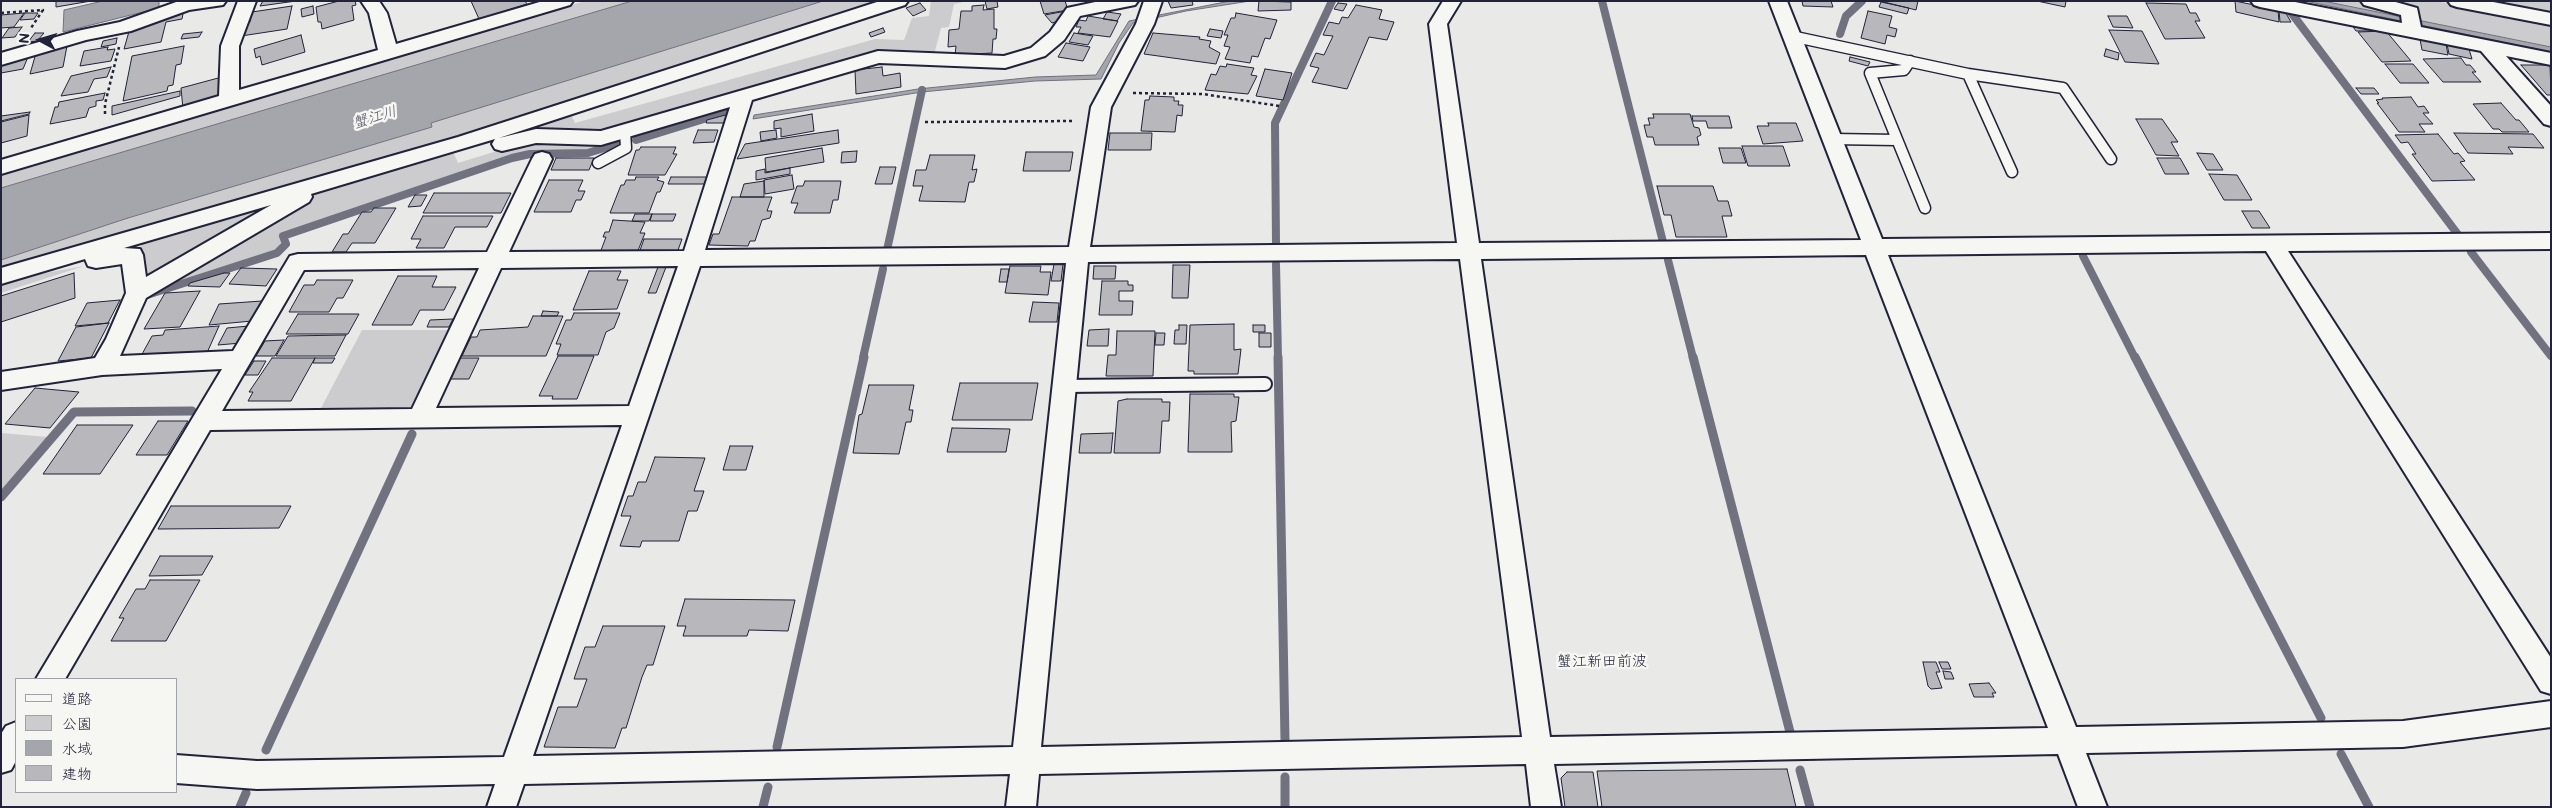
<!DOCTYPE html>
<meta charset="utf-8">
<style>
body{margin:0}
#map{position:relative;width:2552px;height:808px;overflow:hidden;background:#e9e9e7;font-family:"Balsamiq Sans","Klee One",sans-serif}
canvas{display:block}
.frame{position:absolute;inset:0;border:2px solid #22223b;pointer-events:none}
.legend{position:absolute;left:15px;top:678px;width:162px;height:115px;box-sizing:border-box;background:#f6f6f2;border:1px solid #a1a1a9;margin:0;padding:6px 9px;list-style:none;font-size:15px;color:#22223b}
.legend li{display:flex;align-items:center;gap:10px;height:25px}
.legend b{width:25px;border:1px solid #a1a1a9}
.north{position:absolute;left:15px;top:15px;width:50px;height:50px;-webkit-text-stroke:4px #f6f6f2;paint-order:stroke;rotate:276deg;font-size:14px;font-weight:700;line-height:20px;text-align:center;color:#22223b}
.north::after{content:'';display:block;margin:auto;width:18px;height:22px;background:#22223b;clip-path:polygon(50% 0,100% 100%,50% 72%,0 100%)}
</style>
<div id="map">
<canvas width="2552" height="808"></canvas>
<div class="frame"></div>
<ul class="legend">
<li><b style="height:6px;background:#f6f6f2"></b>道路</li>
<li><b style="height:14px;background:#ccccce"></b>公園</li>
<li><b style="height:14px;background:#a5a5ac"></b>水域</li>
<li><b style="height:14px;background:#b8b8bc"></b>建物</li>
</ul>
<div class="north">N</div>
</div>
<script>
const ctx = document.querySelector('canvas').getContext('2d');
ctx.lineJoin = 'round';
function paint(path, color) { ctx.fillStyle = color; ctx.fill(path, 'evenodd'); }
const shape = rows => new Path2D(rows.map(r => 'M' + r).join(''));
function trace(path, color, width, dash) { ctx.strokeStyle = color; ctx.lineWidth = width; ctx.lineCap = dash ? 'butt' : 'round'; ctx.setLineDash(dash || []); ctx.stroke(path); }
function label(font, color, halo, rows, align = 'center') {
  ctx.font = font + ' "Balsamiq Sans","Klee One",sans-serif'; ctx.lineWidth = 5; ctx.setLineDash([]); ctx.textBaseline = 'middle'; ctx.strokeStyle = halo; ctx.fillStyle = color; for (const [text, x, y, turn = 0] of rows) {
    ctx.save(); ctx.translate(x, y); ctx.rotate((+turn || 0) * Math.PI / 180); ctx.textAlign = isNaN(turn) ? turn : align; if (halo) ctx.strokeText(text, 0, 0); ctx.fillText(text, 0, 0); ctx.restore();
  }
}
const green = shape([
 [585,1,632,1,1,188,1,174],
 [823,1,885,1,441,141,71,247,1,270,1,260,128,218,432,127,430,123],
 [931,1,968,1,954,4,949,27,941,28,934,55,880,53,607,132,502,139,500,134,570,112,575,123,875,39,904,40,912,18,929,16],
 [2323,1,2359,1,2403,13,2403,18],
 [2385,1,2436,1,2551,23,2551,47,2419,21],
 [2476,1,2551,1,2551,15],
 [619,139,620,142,588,151,530,153,512,157,280,236,282,245,276,252,141,295,325,187,452,149,458,163,523,143,583,145],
 [291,198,146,284,141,245,82,256],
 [84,266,1,293,1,281],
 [362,330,451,330,414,407,321,408],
 [1,433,48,437,1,492]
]);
const water = shape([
 [103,1,159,1,159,8,63,32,64,10,103,1],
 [632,1,823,1,431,123,432,127,128,218,1,260,1,188,632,1],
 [1230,1,1250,1,1186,11,1133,23,1119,43,1101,79,1035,81,922,92,753,119,754,115,918,89,1035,77,1096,75,1129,21,1230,1],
 [2305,1,2323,1,2551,47,2551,52,2305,1]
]);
const streamFar1 = shape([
 [1602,1,1663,242],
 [2290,11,2459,236],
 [1840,34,1846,16,1862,1],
 [636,140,733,110],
 [1276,245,1275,123,1332,1],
 [887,250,922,90],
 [2471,252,2551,356],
 [2083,256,2135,358],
 [1668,260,1693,358],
 [1276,264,1278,358],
 [147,295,277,253,286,244,283,236,512,158,530,154,588,153,620,143],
 [863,358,883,269]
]);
const stream = shape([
 [1278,357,1285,740],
 [1693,357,1790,732],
 [2135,357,2321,718],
 [1,497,74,412,192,411],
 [777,747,864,357],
 [266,750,412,434],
 [2341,754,2369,807],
 [1800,770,1810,807],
 [1285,777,1285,807],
 [240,807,246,793],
 [763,807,768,787]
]);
const building = shape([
 [56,1,91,1,56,7,56,1],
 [263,1,296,1,260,6,263,1],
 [339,1,355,1,356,5,352,6,354,20,322,29,321,22,318,22,316,7,339,1],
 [471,1,525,1,527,4,479,19,471,1],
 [985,1,997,1,998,7,987,9,985,1],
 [1040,1,1065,1,1068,10,1044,14,1040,1],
 [1168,1,1192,1,1193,5,1171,8,1168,1],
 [1259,1,1291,2,1291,10,1258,11,1259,1],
 [1802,1,1831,1,1833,7,1803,6,1802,1],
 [1880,1,1918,1,1916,10,1880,1],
 [2037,1,2066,1,2065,7,2037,1],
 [2235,1,2278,10,2279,22,2236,12,2235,1],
 [1881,2,1909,8,1907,14,1879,7,1881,2],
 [920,3,926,10,913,16,906,8,920,3],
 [1338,3,1347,4,1343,11,1334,9,1338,3],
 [2146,3,2186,4,2190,13,2196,13,2200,21,2195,21,2205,38,2165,39,2146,3],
 [984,5,983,10,994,9,994,29,997,29,996,39,993,39,992,53,955,55,956,46,948,47,949,30,959,29,961,11,972,11,972,6,984,5],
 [1356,5,1382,10,1379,19,1394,22,1387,40,1369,37,1347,89,1312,82,1319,68,1310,66,1316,53,1324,55,1333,36,1323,35,1329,22,1339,24,1342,17,1348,18,1356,5],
 [292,6,287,29,241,36,244,23,250,22,252,12,292,6],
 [313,6,314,14,302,17,301,9,313,6],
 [184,9,182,19,166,22,161,42,124,49,130,28,184,9],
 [2279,10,2284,10,2291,22,2280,22,2279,10],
 [1066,11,1059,21,1052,23,1045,15,1066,11],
 [1868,11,1892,16,1889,27,1897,29,1895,37,1887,35,1885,44,1861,38,1868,11],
 [1107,12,1121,14,1117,21,1103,19,1107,12],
 [24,13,14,27,1,28,1,15,24,13],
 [25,13,38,13,34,19,20,20,25,13],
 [1236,13,1277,20,1270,39,1265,38,1258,57,1252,56,1250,63,1225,59,1230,47,1224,46,1228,35,1224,35,1231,18,1235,18,1236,13],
 [1088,16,1118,21,1110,37,1078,33,1081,27,1076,27,1079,20,1086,21,1088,16],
 [2108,16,2127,16,2133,28,2113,27,2108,16],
 [2351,24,2371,28,2374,31,2356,31,2351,24],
 [22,27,15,37,2,38,9,28,22,27],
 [883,28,885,32,871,37,869,33,883,28],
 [1210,29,1223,31,1221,38,1207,36,1210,29],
 [2109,30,2142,31,2159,64,2125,62,2109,30],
 [2386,31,2411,61,2382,62,2358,32,2386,31],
 [202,32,199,37,181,39,183,34,202,32],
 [35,33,44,33,37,41,28,42,35,33],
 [1074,33,1093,36,1088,45,1069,42,1074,33],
 [1153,33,1200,37,1199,39,1211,41,1209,47,1220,53,1216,64,1144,54,1153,33],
 [301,35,305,52,262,65,260,56,256,58,254,49,301,35],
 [117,38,116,44,101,47,103,41,117,38],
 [2420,39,2446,44,2448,55,2422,50,2420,39],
 [1066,43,1090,47,1083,61,1058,57,1066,43],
 [2447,44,2469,49,2472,59,2449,54,2447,44],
 [67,46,63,67,30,74,36,53,67,46],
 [184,46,181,64,176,65,173,85,168,86,167,91,123,101,132,56,184,46],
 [108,47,107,50,115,49,111,61,80,66,84,51,108,47],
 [2106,49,2119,53,2118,60,2104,56,2106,49],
 [28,57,23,69,1,73,1,61,28,57],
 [1850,57,1870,62,1868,66,1849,61,1850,57],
 [2461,58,2466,65,2470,65,2476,72,2472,72,2481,82,2443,82,2423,59,2461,58],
 [1227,64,1254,68,1251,75,1257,76,1248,94,1205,90,1211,74,1216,75,1220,66,1226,67,1227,64],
 [2385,64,2413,64,2429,83,2400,83,2385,64],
 [2521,65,2550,65,2551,95,2547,95,2521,65],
 [111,67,107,77,94,79,88,92,61,96,71,76,111,67],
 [882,67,883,76,900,73,901,87,856,94,855,70,882,67],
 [1265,69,1292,73,1283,100,1256,96,1265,69],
 [222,77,223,97,183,109,181,88,222,77],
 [2356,88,2374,88,2379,94,2361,94,2356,88],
 [180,91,180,96,112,115,112,106,180,91],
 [105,93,103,100,96,101,96,106,89,108,86,117,50,124,55,107,58,107,59,102,105,93],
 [1150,96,1174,97,1174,101,1179,101,1178,105,1183,105,1182,116,1177,115,1175,132,1141,131,1145,100,1149,100,1150,96],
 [2411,97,2418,107,2424,106,2429,113,2423,113,2433,124,2419,124,2425,132,2399,132,2377,103,2379,103,2376,100,2383,99,2382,98,2411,97],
 [2501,103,2516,120,2519,120,2529,132,2502,132,2499,129,2493,129,2473,104,2501,103],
 [30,112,29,114,1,121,1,116,30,112],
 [733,113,729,123,706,123,707,120,733,113],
 [812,114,814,131,781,137,781,128,774,129,774,121,812,114],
 [1653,114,1690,114,1694,127,1699,128,1701,135,1697,137,1699,145,1655,145,1653,137,1647,137,1644,125,1650,125,1648,118,1654,118,1653,114],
 [29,115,27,136,1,143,1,122,29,115],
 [1692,116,1729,116,1732,128,1708,128,1706,121,1693,121,1692,116],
 [2136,119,2162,119,2178,142,2171,142,2179,156,2156,155,2136,119],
 [1768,123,1796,123,1803,141,1763,144,1757,126,1769,126,1768,123],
 [698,130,718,130,714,142,693,143,698,130],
 [776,130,777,138,761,141,760,132,776,130],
 [838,130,839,143,737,159,745,144,838,130],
 [1110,133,1152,133,1151,150,1108,150,1110,133],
 [2454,133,2533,134,2544,148,2508,147,2513,154,2468,153,2454,133],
 [2438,134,2454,154,2458,153,2465,161,2460,162,2475,180,2432,181,2412,154,2416,154,2408,142,2401,143,2395,135,2438,134],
 [1742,146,1783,146,1790,166,1748,166,1742,146],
 [641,147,676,147,673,154,677,154,665,175,628,175,636,150,639,150,641,147],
 [822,148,824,162,766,172,765,158,822,148],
 [1719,148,1741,148,1746,163,1723,163,1719,148],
 [857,151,856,162,841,163,842,152,857,151],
 [1026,152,1073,152,1070,171,1023,171,1026,152],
 [2197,153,2213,154,2223,170,2207,170,2197,153],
 [930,155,975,155,972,170,977,169,974,182,969,182,965,202,919,201,923,186,913,186,916,170,926,170,930,155],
 [556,158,594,158,589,170,551,170,556,158],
 [2157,158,2180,158,2189,174,2165,174,2157,158],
 [880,167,896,167,892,184,875,184,880,167],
 [790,168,790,174,756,180,756,171,765,169,765,173,790,168],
 [2209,174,2237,175,2252,200,2224,200,2209,174],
 [792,175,794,189,765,194,764,180,792,175],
 [636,177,659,177,657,180,664,182,660,192,657,192,649,213,610,213,621,185,624,185,626,180,635,180,636,177],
 [671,177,709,177,706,184,668,184,671,177],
 [549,180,583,180,578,191,585,191,581,200,576,200,571,212,534,212,549,180],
 [764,181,764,197,740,197,744,184,764,181],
 [805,181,841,181,838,200,833,200,830,213,794,213,798,203,791,203,797,186,803,186,805,181],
 [1657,186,1713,186,1718,201,1728,201,1732,216,1722,216,1727,237,1676,237,1671,215,1664,215,1657,186],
 [434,193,511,193,501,213,423,213,434,193],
 [415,195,427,195,421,206,408,207,415,195],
 [732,197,772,197,767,211,772,211,770,218,762,220,755,241,750,241,748,246,709,245,713,234,719,234,732,197],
 [374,208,396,208,375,243,352,243,346,252,332,252,343,234,348,234,362,212,371,212,374,208],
 [2242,211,2259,211,2270,228,2252,228,2242,211],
 [635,214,652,214,649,221,632,221,635,214],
 [652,214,676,214,673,221,650,221,652,214],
 [423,216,493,216,487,227,455,227,444,248,416,248,421,239,411,239,423,216],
 [613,220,645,222,640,233,645,233,637,253,600,253,606,237,603,237,605,232,609,232,613,220],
 [644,239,682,239,677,253,639,253,644,239],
 [1054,264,1063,264,1061,281,1051,281,1054,264],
 [1173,265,1190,265,1188,298,1172,298,1173,265],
 [1010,266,1041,266,1040,272,1051,272,1048,295,1005,293,1010,266],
 [1094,266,1116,266,1115,279,1093,279,1094,266],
 [658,267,666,267,656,293,648,293,658,267],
 [241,268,277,269,266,286,229,284,241,268],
 [1001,269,1009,269,1007,282,999,282,1001,269],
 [589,271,621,271,617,280,628,280,617,309,573,310,589,271],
 [74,273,75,298,1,322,1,296,74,273],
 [224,273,230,273,220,287,188,286,190,283,224,273],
 [398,276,437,276,432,287,456,287,444,310,420,310,412,325,372,325,398,276],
 [317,280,353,280,343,298,337,298,329,312,289,312,304,285,314,285,317,280],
 [1102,281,1128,281,1128,285,1133,285,1133,291,1119,291,1119,301,1133,301,1132,315,1099,315,1102,281],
 [200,291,180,327,144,329,165,293,200,291],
 [120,300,108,323,75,326,87,303,120,300],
 [262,301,252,321,209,325,219,304,262,301],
 [1033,302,1059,303,1057,322,1029,322,1033,302],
 [543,311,559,312,557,316,541,316,543,311],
 [574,313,620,313,614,328,606,332,598,355,557,355,561,344,556,344,566,320,571,320,574,313],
 [298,314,359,314,348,334,286,334,298,314],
 [533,316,563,316,546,356,462,356,471,337,477,337,480,330,528,327,533,316],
 [453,319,449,327,427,327,430,320,453,319],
 [109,323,91,358,58,361,76,327,109,323],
 [1234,324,1234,350,1241,349,1238,374,1194,374,1194,371,1188,371,1190,325,1234,324],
 [1179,325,1187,325,1186,344,1174,344,1175,330,1179,330,1179,325],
 [1253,325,1265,325,1265,332,1253,332,1253,325],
 [219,326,206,355,141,356,152,336,163,335,165,330,219,326],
 [249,326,241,343,218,345,227,328,249,326],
 [1109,329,1108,346,1087,346,1089,330,1109,329],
 [1117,331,1155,331,1153,376,1106,376,1108,355,1116,355,1117,331],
 [1156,333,1165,333,1164,345,1155,345,1156,333],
 [1259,333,1271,333,1271,347,1259,347,1259,333],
 [346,335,335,356,276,356,288,336,346,335],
 [284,340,275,356,256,356,265,341,284,340],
 [558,356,594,356,577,399,552,399,553,396,539,396,558,356],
 [272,358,315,358,291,401,248,401,253,392,249,392,272,358],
 [315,358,335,358,332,363,313,363,315,358],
 [460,358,479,358,469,379,451,379,460,358],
 [254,361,266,361,258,375,245,375,254,361],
 [960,383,1038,383,1032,420,952,420,960,383],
 [869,385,914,385,909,410,913,410,911,422,906,422,899,454,853,453,859,415,862,414,869,385],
 [35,388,79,392,50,428,5,424,35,388],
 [1190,394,1234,394,1234,397,1239,397,1236,421,1231,422,1232,452,1188,452,1190,394],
 [1127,399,1162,399,1162,402,1170,402,1169,421,1162,421,1160,453,1114,453,1118,401,1127,399],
 [158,421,188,421,167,455,136,455,158,421],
 [77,425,133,425,100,474,43,474,77,425],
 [952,428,1010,429,1006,452,947,452,952,428],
 [1113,433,1111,453,1079,453,1081,434,1113,433],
 [730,446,753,446,746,470,723,470,730,446],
 [655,457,705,458,694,491,704,491,697,511,688,511,679,541,642,541,640,547,620,546,631,516,621,516,628,496,633,496,638,482,646,482,655,457],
 [171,506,291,506,279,528,158,529,171,506],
 [160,556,213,556,202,575,149,576,160,556],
 [150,580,200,580,166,641,111,641,124,618,119,618,136,589,145,589,150,580],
 [685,599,795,600,788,631,749,630,747,636,683,636,686,626,677,626,685,599],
 [603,626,665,626,653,665,647,665,642,677,626,728,622,728,615,748,544,747,558,707,577,707,587,679,574,679,585,647,595,647,603,626],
 [1923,662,1936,662,1940,672,1936,672,1942,688,1931,689,1928,686,1923,662],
 [1939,662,1948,662,1951,669,1942,669,1939,662],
 [1943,671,1951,672,1954,679,1945,679,1943,671],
 [1989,683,1996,693,1992,693,1994,697,1974,697,1969,684,1989,683],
 [1787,769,1796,807,1602,807,1597,771,1787,769],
 [1567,772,1593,772,1598,807,1565,807,1561,778,1567,772]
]);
const path = shape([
 [1,13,43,10,31,28],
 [1133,93,1203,94,1279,106],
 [105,114,105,104,119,47],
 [925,122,1074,121]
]);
const serviceFar1 = shape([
 [1791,36,1968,74,2063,88,2111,159],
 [1910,61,1904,70,1870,73,1925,208],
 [1968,74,2012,172],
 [1832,139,1897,140],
 [598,163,626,148,625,131]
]);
const service = shape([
 [1064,386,1265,384]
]);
const minor = shape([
 [179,1,226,1,223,5,189,10,131,31,86,40,1,65,1,53,77,31,120,22,179,1],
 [238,1,256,1,239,46,239,90,378,50,369,13,361,1,379,1,387,13,396,44,543,1,573,1,570,5,1,174,1,160,219,96,221,46,238,1],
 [880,1,908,1,905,5,499,138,536,129,601,131,878,51,1004,56,1031,48,1050,32,1067,8,1100,1,1138,1,1135,5,1080,16,1064,40,1045,56,1005,68,879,63,752,100,705,250,1069,247,1091,107,1136,24,1144,1,1162,1,1154,24,1111,107,1090,247,1457,243,1429,24,1443,1,1461,1,1447,24,1479,243,1861,240,1769,1,1787,1,1882,239,2551,233,2551,249,2288,251,2551,658,2551,694,2541,691,2266,251,1888,255,2076,727,2403,721,2551,701,2551,727,2403,747,2086,753,2107,807,2078,807,2058,754,1554,764,1561,807,1531,807,1526,764,1039,774,1036,807,1006,807,1010,774,524,784,516,807,487,807,495,784,257,789,176,783,176,755,257,761,504,757,622,425,210,430,65,679,36,679,222,369,102,375,1,390,1,372,95,358,106,339,126,293,122,264,96,268,88,266,85,259,1,284,1,268,458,137,880,1],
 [730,107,684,251,509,252,552,159,549,154,542,152,535,154,532,159,487,252,298,254,290,256,233,351,120,356,146,298,309,202,312,197,311,194,495,139,492,144,495,149,502,151,536,143,601,145,730,107],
 [271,205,146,277,143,255,140,249,124,248,271,205],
 [1866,255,2048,728,1550,737,1481,259,1866,255],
 [1460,259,1522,737,1041,747,1088,262,1460,259],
 [1066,263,1013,747,533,756,700,266,1066,263],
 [678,266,629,406,436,408,501,268,678,266],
 [479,268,412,409,222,411,304,270,479,268],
 [2251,1,2290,1,2402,23,2401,15,2364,5,2361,1,2392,1,2417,8,2421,27,2551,53,2551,65,2506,56,2551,106,2551,126,2544,124,2481,51,2260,7,2254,5,2251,1],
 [2448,1,2488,1,2551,13,2551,25,2457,7,2451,5,2448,1],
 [16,722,16,761,11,770,1,773,1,734,6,726,16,722]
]);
const waterNames = [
 ["蟹江川",375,118,-17]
];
const neighbourhoodNames = [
 ["蟹江新田前波",1602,662]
];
paint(green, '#ccccce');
paint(water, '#a5a5ac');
trace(water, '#71717f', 1);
trace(streamFar1, '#71717f', 8);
trace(stream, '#71717f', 9);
paint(building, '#b8b8bc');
trace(building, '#22223b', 1);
trace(serviceFar1, '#22223b', 13);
trace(service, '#22223b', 16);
trace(minor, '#22223b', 4);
trace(path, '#22223b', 2.5, [3, 3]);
trace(serviceFar1, '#f6f6f2', 10);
trace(service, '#f6f6f2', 12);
paint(minor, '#f6f6f2');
label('italic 15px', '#565668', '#f6f6f2', waterNames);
label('15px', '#22223b', '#f6f6f2', neighbourhoodNames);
</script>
